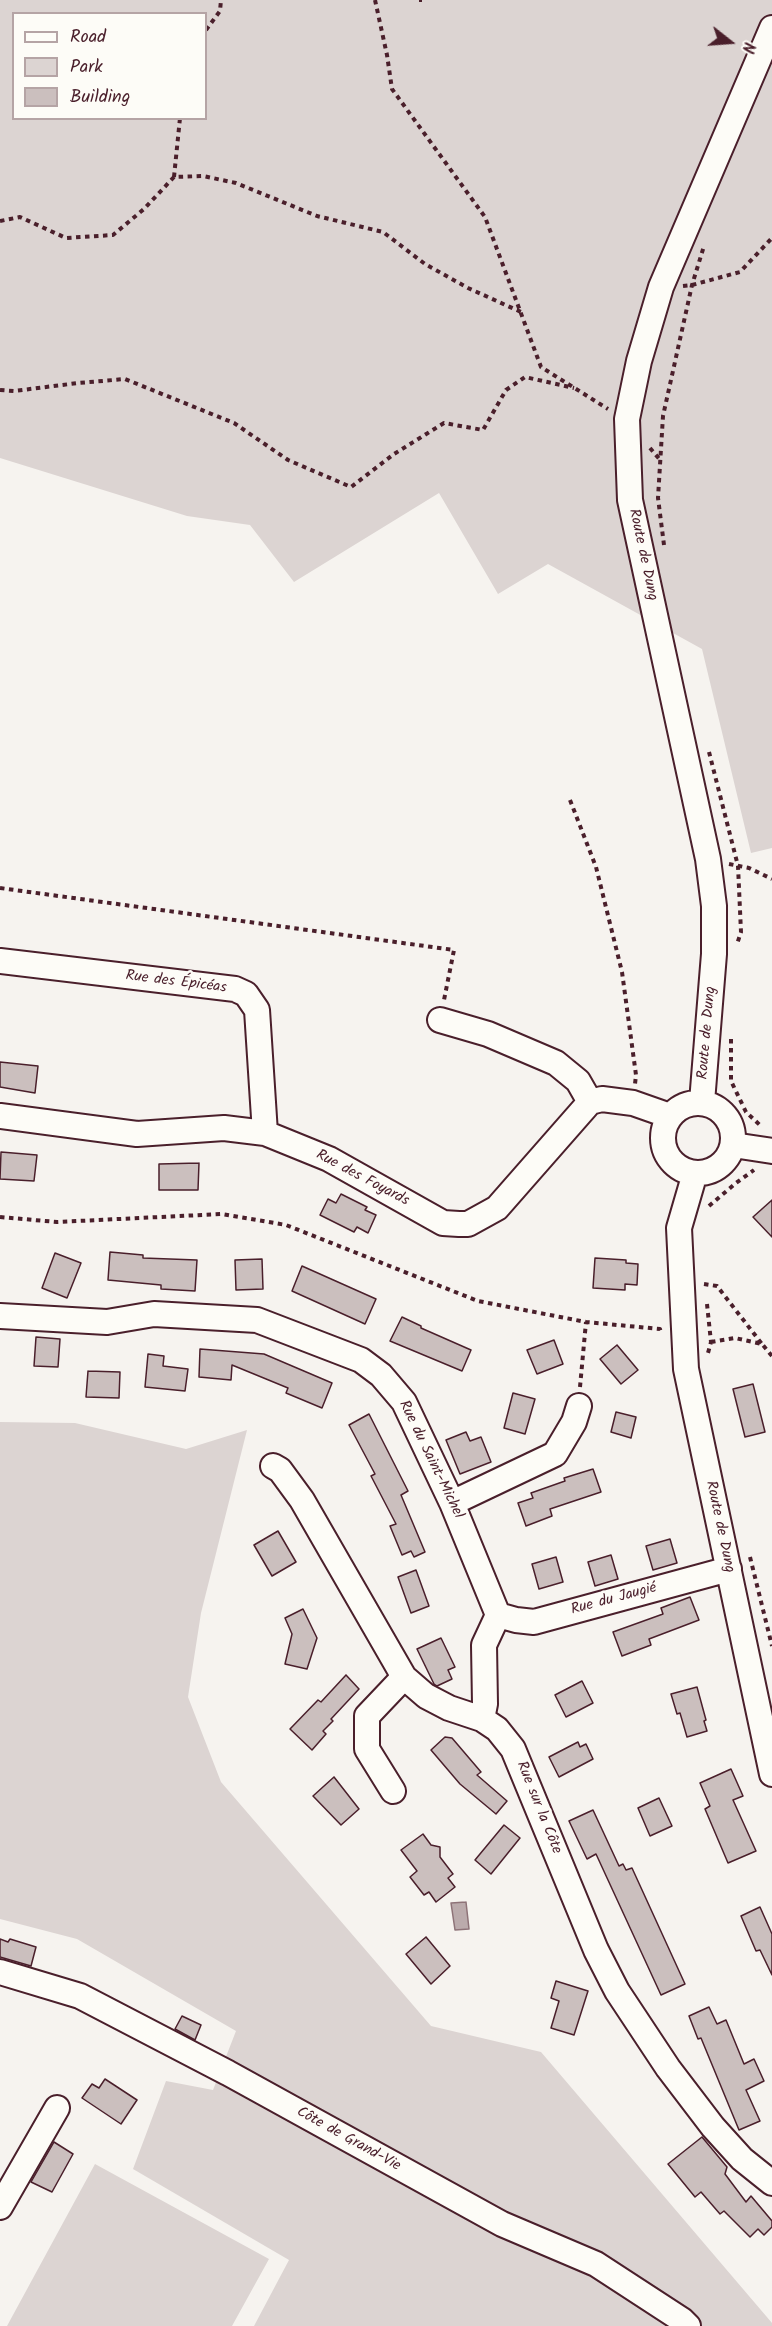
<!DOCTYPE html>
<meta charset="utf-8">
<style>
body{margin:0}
#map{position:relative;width:772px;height:2326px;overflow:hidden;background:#f6f3ef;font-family:Kalam,sans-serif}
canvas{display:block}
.legend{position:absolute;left:12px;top:12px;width:195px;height:108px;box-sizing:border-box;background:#fdfcf7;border:2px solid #b5a4a5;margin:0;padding:8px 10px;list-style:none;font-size:18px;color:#4a1f2b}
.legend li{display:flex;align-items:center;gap:12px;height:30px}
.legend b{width:30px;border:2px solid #b5a4a5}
.north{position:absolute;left:700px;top:12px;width:60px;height:60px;-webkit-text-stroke:4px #fdfcf7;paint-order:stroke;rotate:107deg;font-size:16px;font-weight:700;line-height:24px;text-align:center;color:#4a1f2b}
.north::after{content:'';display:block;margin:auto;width:21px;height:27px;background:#4a1f2b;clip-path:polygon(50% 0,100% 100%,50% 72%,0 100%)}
</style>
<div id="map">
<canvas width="772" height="2326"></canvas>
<ul class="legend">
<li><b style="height:8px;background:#fdfcf7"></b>Road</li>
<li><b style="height:16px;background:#dcd4d2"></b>Park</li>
<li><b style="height:16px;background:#cbbfbe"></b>Building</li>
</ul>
<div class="north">N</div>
</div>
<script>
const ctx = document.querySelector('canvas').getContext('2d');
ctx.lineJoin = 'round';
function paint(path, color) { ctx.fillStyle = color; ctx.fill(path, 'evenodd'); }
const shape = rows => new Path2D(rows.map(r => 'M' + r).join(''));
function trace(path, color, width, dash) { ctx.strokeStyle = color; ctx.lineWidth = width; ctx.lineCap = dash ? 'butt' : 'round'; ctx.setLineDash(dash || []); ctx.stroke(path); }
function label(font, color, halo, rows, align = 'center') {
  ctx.font = font + ' Kalam,sans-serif'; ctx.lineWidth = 5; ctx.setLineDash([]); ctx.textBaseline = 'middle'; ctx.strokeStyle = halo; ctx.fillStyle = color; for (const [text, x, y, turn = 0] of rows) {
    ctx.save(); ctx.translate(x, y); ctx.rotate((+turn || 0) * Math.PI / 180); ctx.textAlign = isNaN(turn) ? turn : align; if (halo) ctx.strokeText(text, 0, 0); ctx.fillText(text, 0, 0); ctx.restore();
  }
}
const green = shape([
 [0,0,772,0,772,848,751,853,702,649,548,564,498,594,439,493,294,582,250,525,187,516,0,458],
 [14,14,206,14,206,118,14,118],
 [0,1422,75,1423,186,1449,247,1430,201,1613,188,1697,221,1782,431,2026,541,2052,772,2323,772,2326,254,2326,289,2260,133,2169,166,2081,213,2090,236,2031,77,1939,0,1919],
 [95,2164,269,2259,232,2326,7,2326]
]);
const water = shape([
 [466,1902,469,1929,455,1930,451,1903,466,1902]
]);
const building = shape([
 [0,1062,38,1066,35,1093,0,1087,0,1062],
 [1,1152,37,1155,34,1181,0,1179,1,1152],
 [199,1163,198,1190,159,1190,159,1164,199,1163],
 [341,1194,367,1207,365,1210,376,1215,368,1233,357,1227,354,1232,320,1215,328,1199,336,1203,341,1194],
 [772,1200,772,1237,753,1217,772,1200],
 [110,1252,143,1255,143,1258,197,1260,195,1291,161,1289,161,1285,108,1280,110,1252],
 [55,1253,81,1263,67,1298,42,1288,55,1253],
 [595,1258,626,1260,626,1263,638,1264,637,1285,625,1284,625,1290,593,1288,595,1258],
 [262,1259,263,1289,236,1290,235,1260,262,1259],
 [302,1266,376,1299,365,1324,292,1291,302,1266],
 [402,1317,421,1326,421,1328,471,1350,462,1371,390,1341,402,1317],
 [36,1337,60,1339,58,1367,34,1366,36,1337],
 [554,1340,563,1364,537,1374,527,1350,554,1340],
 [617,1345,638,1370,621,1384,600,1359,617,1345],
 [200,1349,264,1354,332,1383,322,1408,286,1393,288,1388,232,1365,231,1380,199,1377,200,1349],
 [148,1354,164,1356,163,1366,188,1369,185,1391,145,1387,148,1354],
 [88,1371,120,1372,119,1398,86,1397,88,1371],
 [753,1384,765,1432,745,1437,733,1389,753,1384],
 [513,1393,535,1399,525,1434,504,1428,513,1393],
 [616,1412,636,1417,631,1438,611,1432,616,1412],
 [369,1414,408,1491,401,1495,425,1552,414,1557,411,1551,402,1555,390,1526,396,1524,371,1476,375,1474,349,1425,369,1414],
 [466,1432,470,1441,481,1437,491,1462,460,1474,446,1440,466,1432],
 [593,1469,601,1492,550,1509,552,1516,526,1526,518,1503,533,1498,531,1493,565,1481,564,1478,593,1469],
 [278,1531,296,1562,272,1576,254,1545,278,1531],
 [670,1539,677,1563,653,1570,646,1546,670,1539],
 [611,1555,618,1579,595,1586,588,1562,611,1555],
 [556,1557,563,1582,539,1589,532,1564,556,1557],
 [416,1570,429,1606,411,1613,398,1577,416,1570],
 [690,1597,699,1620,649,1639,651,1645,622,1656,613,1632,663,1614,661,1608,690,1597],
 [303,1609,317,1638,307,1669,285,1664,292,1634,285,1618,303,1609],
 [441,1638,455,1667,448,1670,452,1679,437,1686,434,1684,417,1649,441,1638],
 [346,1675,359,1689,331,1719,333,1721,323,1731,326,1734,312,1750,290,1729,318,1700,321,1702,346,1675],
 [582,1681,593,1703,566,1717,555,1695,582,1681],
 [697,1687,706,1720,704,1721,707,1731,687,1737,680,1713,677,1714,671,1694,697,1687],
 [445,1737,452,1738,481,1772,477,1775,507,1801,496,1814,460,1784,431,1750,445,1737],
 [578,1742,580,1747,586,1744,593,1759,559,1777,549,1757,578,1742],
 [731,1769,743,1796,733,1800,756,1851,728,1863,705,1809,710,1806,700,1783,731,1769],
 [334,1777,359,1809,341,1825,313,1796,334,1777],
 [659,1798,672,1826,650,1836,638,1808,659,1798],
 [593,1810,619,1866,623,1864,626,1870,632,1868,685,1984,661,1995,596,1854,587,1859,569,1821,593,1810],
 [504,1825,520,1838,491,1874,475,1860,504,1825],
 [423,1834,431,1845,440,1847,440,1857,453,1874,448,1878,455,1887,436,1902,429,1892,424,1895,410,1877,417,1871,401,1850,423,1834],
 [760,1907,772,1934,772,1975,760,1950,756,1951,741,1916,760,1907],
 [426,1937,450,1966,431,1984,406,1954,426,1937],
 [0,1939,8,1942,10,1939,36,1947,31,1966,0,1957,0,1939],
 [556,1981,588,1991,574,2035,551,2028,559,2001,551,1998,556,1981],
 [709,2007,717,2024,726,2020,744,2064,754,2059,764,2081,746,2090,760,2121,739,2130,701,2038,698,2039,689,2016,709,2007],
 [182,2016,201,2025,195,2040,175,2029,182,2016],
 [105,2079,137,2100,121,2124,82,2098,92,2084,99,2088,105,2079],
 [702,2137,727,2167,725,2174,746,2202,751,2196,772,2221,772,2227,764,2235,758,2229,750,2237,724,2211,720,2214,701,2192,695,2197,668,2164,702,2137],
 [54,2142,73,2154,52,2192,31,2182,54,2142]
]);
const path = shape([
 [375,0,387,55,392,89,485,217,541,367,608,409],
 [419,0,422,0],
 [206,30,220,11,221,0],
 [174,177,180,118],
 [0,221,20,217,66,238,113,235,144,209,174,177,203,176,236,183,317,216,383,232,425,264,468,288,521,312],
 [683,286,692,285,740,272,772,238],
 [0,390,14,391,78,383,125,379,234,423,288,460,351,487,394,454,444,423,483,430,506,390,525,377,574,388],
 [650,448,661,461],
 [664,545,658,498,663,416,692,285,704,246],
 [709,752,738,866,741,932,737,944],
 [570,800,596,867,622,972,636,1075,635,1084],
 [729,864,749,868,772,879],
 [0,888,454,950,444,1000],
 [731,1039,731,1081,746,1112,762,1127],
 [709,1206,736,1183,754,1170],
 [0,1217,57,1222,222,1214,286,1225,478,1301,586,1322,660,1329,661,1333],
 [704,1284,717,1286,762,1344],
 [707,1304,711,1342,708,1353],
 [711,1342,735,1338,762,1344,772,1356],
 [580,1387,586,1322],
 [750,1557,772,1646]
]);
const minor = shape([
 [0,961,235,989,246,994,257,1010,265,1133],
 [440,1020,488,1034,556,1063,578,1081,590,1102],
 [702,1102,714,954,714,906,708,859,630,500,627,419,639,361,661,287,772,28],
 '663 1138a35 35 0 1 1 70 0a35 35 0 1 1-70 0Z',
 [0,1116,137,1134,224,1128,265,1133,329,1159,443,1223,459,1224,468,1224,497,1208,590,1102,602,1099,633,1103,670,1116],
 [733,1145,772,1151],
 [695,1173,679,1228,686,1369,772,1774],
 [0,1316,107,1322,154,1314,257,1320,361,1360,381,1375,404,1402,452,1503,498,1615,484,1645,485,1704,482,1719],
 [273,1466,280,1470,302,1500,404,1677,426,1696,449,1708,482,1719,497,1729,513,1749,596,1950,617,1991,668,2068,713,2127,742,2159,772,2183],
 [452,1503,555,1454,574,1422,579,1406],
 [498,1615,516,1620,534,1622,729,1569],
 [393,1791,367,1749,367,1716,404,1677],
 [0,1972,80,1996,228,2073,502,2224,596,2264,682,2320,688,2326],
 [0,2207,57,2108]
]);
const streetNames = [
 ["Route de Dung",642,555,78],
 ["Rue des Épicéas",176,983,7],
 ["Route de Dung",708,1033,-85],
 ["Rue des Foyards",362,1179,28],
 ["Rue du Saint-Michel",430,1460,64],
 ["Route de Dung",719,1527,78],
 ["Rue du Jaugié",614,1600,-15],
 ["Rue sur la Côte",538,1808,68],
 ["Côte de Grand-Vie",348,2140,29]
];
paint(green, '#dcd4d2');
paint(water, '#bbabac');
trace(water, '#8e7378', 1.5);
paint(building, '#cbbfbe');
trace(building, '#4a1f2b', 1.5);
trace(minor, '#4a1f2b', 28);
trace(path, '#4a1f2b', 4, [4.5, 4.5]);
trace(minor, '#fdfcf7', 24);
label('15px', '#4a1f2b', '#fdfcf7', streetNames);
</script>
